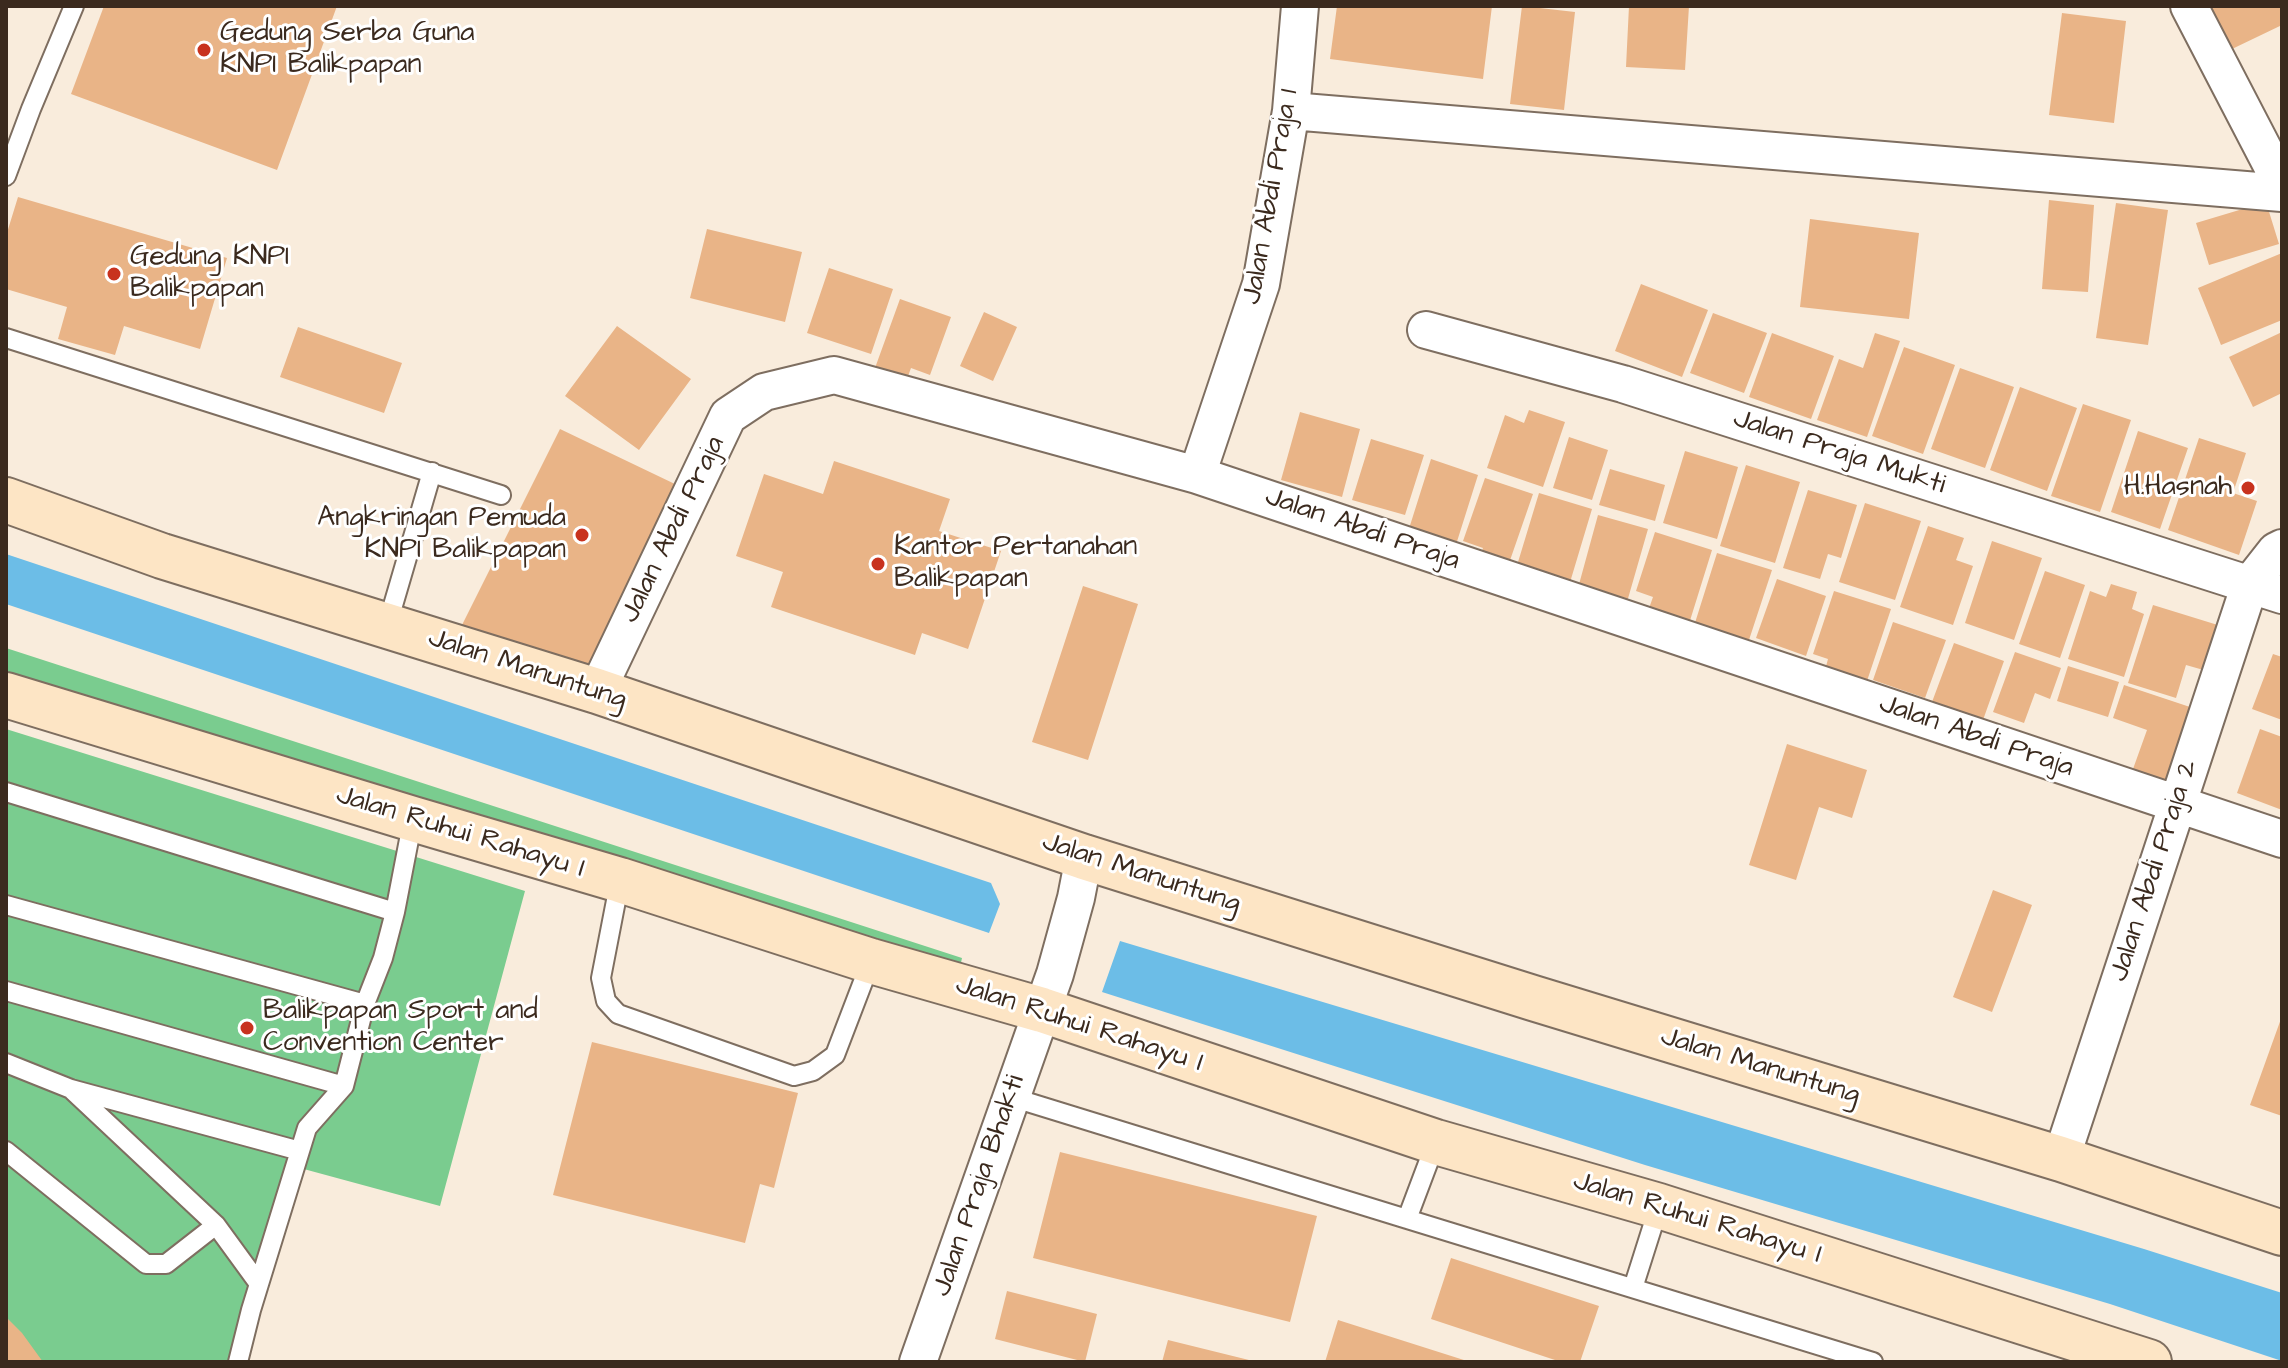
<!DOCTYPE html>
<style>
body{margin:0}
#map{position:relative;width:2288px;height:1368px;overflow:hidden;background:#f9ecdc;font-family:"Architects Daughter",sans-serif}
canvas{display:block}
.frame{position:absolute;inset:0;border:8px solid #3b2a1e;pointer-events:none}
</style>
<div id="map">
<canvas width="2288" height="1368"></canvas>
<div class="frame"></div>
</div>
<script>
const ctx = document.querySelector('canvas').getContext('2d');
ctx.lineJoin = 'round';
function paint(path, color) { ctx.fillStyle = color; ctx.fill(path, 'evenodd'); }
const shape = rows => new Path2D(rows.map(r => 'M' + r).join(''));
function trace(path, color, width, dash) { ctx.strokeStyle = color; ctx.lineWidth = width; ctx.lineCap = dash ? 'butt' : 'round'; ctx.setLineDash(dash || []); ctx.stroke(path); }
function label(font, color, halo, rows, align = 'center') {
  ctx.font = font + ' "Architects Daughter",sans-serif'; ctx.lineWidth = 6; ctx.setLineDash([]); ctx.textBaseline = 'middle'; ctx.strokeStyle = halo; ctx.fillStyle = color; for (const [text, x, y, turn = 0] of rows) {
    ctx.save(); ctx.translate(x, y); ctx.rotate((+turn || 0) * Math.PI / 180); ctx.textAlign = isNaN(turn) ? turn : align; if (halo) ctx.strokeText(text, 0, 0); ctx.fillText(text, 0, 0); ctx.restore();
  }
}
const green = shape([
 [6,648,962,958,956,986,6,682],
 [6,729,525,891,440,1206,289,1165,230,1362,6,1362]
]);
const water = shape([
 [6,554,991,883,1000,904,989,933,6,604],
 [1120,941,2144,1249,2282,1293,2282,1361,2110,1304,1645,1165,1102,992]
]);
const building = shape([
 [104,6,337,6,277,170,71,94],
 [1337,6,1492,6,1483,79,1330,59],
 [1522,6,1575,12,1564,110,1510,104],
 [1629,6,1689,6,1685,70,1626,67],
 [2211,6,2282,6,2282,25,2232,49],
 [2062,13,2126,21,2114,123,2049,115],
 [18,197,227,258,200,349,124,326,115,355,58,339,67,307,6,289,6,236],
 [2049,200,2094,205,2088,292,2042,289],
 [2266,202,2279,244,2209,265,2196,223],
 [2116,203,2168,210,2148,345,2096,338],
 [1810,219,1919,233,1909,319,1800,307],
 [707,229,802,252,785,322,690,298],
 [2282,253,2282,320,2221,345,2198,288],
 [829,268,893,289,871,354,807,333],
 [1641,284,1708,310,1682,377,1615,351],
 [900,299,951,317,930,375,911,368,907,379,875,368],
 [984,312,1017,327,993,381,960,366],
 [1713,313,1767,333,1744,393,1690,373],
 [617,326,691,379,639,450,565,396],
 [298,327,402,363,384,413,280,377],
 [2282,332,2282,393,2253,407,2229,357],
 [1772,333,1834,356,1811,419,1749,397],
 [1875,333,1900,341,1867,437,1817,420,1839,359,1863,368],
 [1904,347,1955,365,1923,454,1872,436],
 [1960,368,2014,387,1985,468,1931,449],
 [2020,387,2077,408,2047,491,1990,470],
 [2083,404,2131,420,2100,512,2051,496],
 [1529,410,1565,422,1543,487,1487,468,1505,415,1524,423],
 [1300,412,1360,429,1342,497,1281,480],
 [560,429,677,485,593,668,461,627],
 [2138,431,2188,448,2160,529,2111,512],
 [1569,437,1608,450,1592,500,1553,488],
 [2199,438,2246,453,2233,493,2257,501,2239,555,2168,530],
 [1371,439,1424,455,1405,515,1352,500],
 [1685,451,1738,467,1717,539,1663,523],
 [1431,459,1478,475,1454,551,1407,535],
 [834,461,950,499,939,531,1001,551,968,649,922,633,915,655,771,607,783,572,736,556,764,474,823,494],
 [1746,465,1800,482,1775,563,1720,546],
 [1610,469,1665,485,1655,521,1599,505],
 [1485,478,1533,494,1507,569,1479,560,1483,548,1463,541],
 [1808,490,1857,505,1841,558,1828,554,1820,579,1783,568],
 [1539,493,1592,509,1568,589,1515,572],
 [1865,503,1921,521,1895,600,1839,582],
 [1598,515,1648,529,1627,602,1578,588],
 [1928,526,1964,538,1956,560,1973,566,1953,625,1900,607],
 [1655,532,1712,550,1688,627,1647,614,1653,597,1636,591],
 [1992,541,2042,558,2014,640,1965,623],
 [1717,553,1772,570,1748,643,1694,626],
 [2045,571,2085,585,2060,658,2019,644],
 [1777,579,1826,596,1806,656,1756,638],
 [2111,584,2137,592,2132,609,2144,614,2124,677,2068,659,2090,591,2106,597],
 [1083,586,1138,604,1088,760,1032,742],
 [1834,591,1891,609,1866,684,1825,670,1828,659,1813,654],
 [2153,605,2221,626,2207,671,2186,665,2176,698,2128,683],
 [1893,622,1946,640,1925,698,1873,680],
 [1954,643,2004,661,1983,720,1932,702],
 [2015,652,2061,668,2050,699,2035,693,2024,723,1993,712],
 [2273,654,2282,657,2282,720,2252,709],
 [2068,666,2119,682,2108,717,2057,701],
 [2124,685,2190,707,2166,780,2133,769,2147,730,2113,718],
 [2260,729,2282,737,2282,810,2237,793],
 [1787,744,1867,770,1852,818,1819,807,1796,880,1749,865],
 [1993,890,2032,905,1992,1012,1953,997],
 [2282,1016,2282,1116,2250,1105],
 [592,1042,798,1093,774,1188,760,1184,745,1243,553,1195],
 [1060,1152,1317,1216,1290,1322,1033,1258],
 [1451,1258,1599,1306,1580,1362,1561,1362,1431,1319],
 [1007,1291,1097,1314,1085,1362,995,1339],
 [6,1317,22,1333,43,1362,6,1362],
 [1338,1320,1467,1361,1467,1362,1325,1362],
 [1168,1340,1253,1361,1253,1362,1162,1362]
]);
const lane = shape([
 [6,176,31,109,74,6],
 [6,338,501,495],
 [387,626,432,472],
 [6,792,395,912],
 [620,880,601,978,606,1001,618,1014,794,1076,813,1071,835,1055,871,961],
 [6,905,365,1004],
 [6,991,344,1086],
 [6,1063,71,1089,300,1151],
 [73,1091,216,1225,259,1284],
 [1011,1097,1407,1219,1436,1142],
 [6,1151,146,1264,166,1264,216,1225],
 [1407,1219,1873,1362],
 [1633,1288,1659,1206],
 [238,1362,251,1310,307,1128,344,1086,365,1004,383,958,395,912,413,819]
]);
const street = shape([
 [2189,6,2282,185],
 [1291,111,2282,193],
 [1426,330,1623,384,2282,595],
 [1197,475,1261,284,1291,111,1300,6],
 [597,691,728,416,764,392,834,375,1197,475,2282,839],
 [2061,1159,2250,584,2276,551,2282,548],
 [918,1362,1055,974,1076,898,1084,857]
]);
const secondary = shape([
 [6,500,162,556,597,691,1084,857,1533,998,2061,1159,2282,1233],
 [6,695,413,819,620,880,871,961,1042,1010,1436,1142,1659,1206,2149,1362]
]);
const markers = [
 [204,50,8,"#c8321e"],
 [114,274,8,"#c8321e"],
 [2248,488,8,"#c8321e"],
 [582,535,8,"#c8321e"],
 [878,564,8,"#c8321e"],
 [247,1028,8,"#c8321e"]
];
const poiNames = [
 ["Gedung Serba Guna",220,34],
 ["KNPI Balikpapan",220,66],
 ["Gedung KNPI",130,258],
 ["Balikpapan",130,290],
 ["H.Hasnah",2232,488,"right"],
 ["Angkringan Pemuda",566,519,"right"],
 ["KNPI Balikpapan",566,551,"right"],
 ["Kantor Pertanahan",894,548],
 ["Balikpapan",894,580],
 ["Balikpapan Sport and",263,1012],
 ["Convention Center",263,1044]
];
const streetNames = [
 ["Jalan Abdi Praja 1",1272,197,-80],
 ["Jalan Praja Mukti",1839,453,18],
 ["Jalan Abdi Praja",674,530,-64],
 ["Jalan Abdi Praja",1362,530,19],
 ["Jalan Manuntung",527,670,18],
 ["Jalan Abdi Praja",1976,737,19],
 ["Jalan Ruhui Rahayu I",460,833,17],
 ["Jalan Abdi Praja 2",2155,871,-72],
 ["Jalan Manuntung",1141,874,18],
 ["Jalan Ruhui Rahayu I",1079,1025,18],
 ["Jalan Manuntung",1760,1067,17],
 ["Jalan Praja Bhakti",980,1186,-71],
 ["Jalan Ruhui Rahayu I",1697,1219,17]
];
paint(green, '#7acc8f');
paint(water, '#6cbde7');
paint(building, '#e9b487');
trace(lane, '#7e6e60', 22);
trace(street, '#7e6e60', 40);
trace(secondary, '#7e6e60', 48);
trace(lane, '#fff', 18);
trace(street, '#fff', 36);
trace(secondary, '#fde5c5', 44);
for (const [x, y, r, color] of markers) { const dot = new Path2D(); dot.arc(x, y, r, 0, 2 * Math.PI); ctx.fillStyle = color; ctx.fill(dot); trace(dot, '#fff', 3); }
label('28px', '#3b2a1e', '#fff', poiNames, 'left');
label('28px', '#3b2a1e', '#fff', streetNames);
</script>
